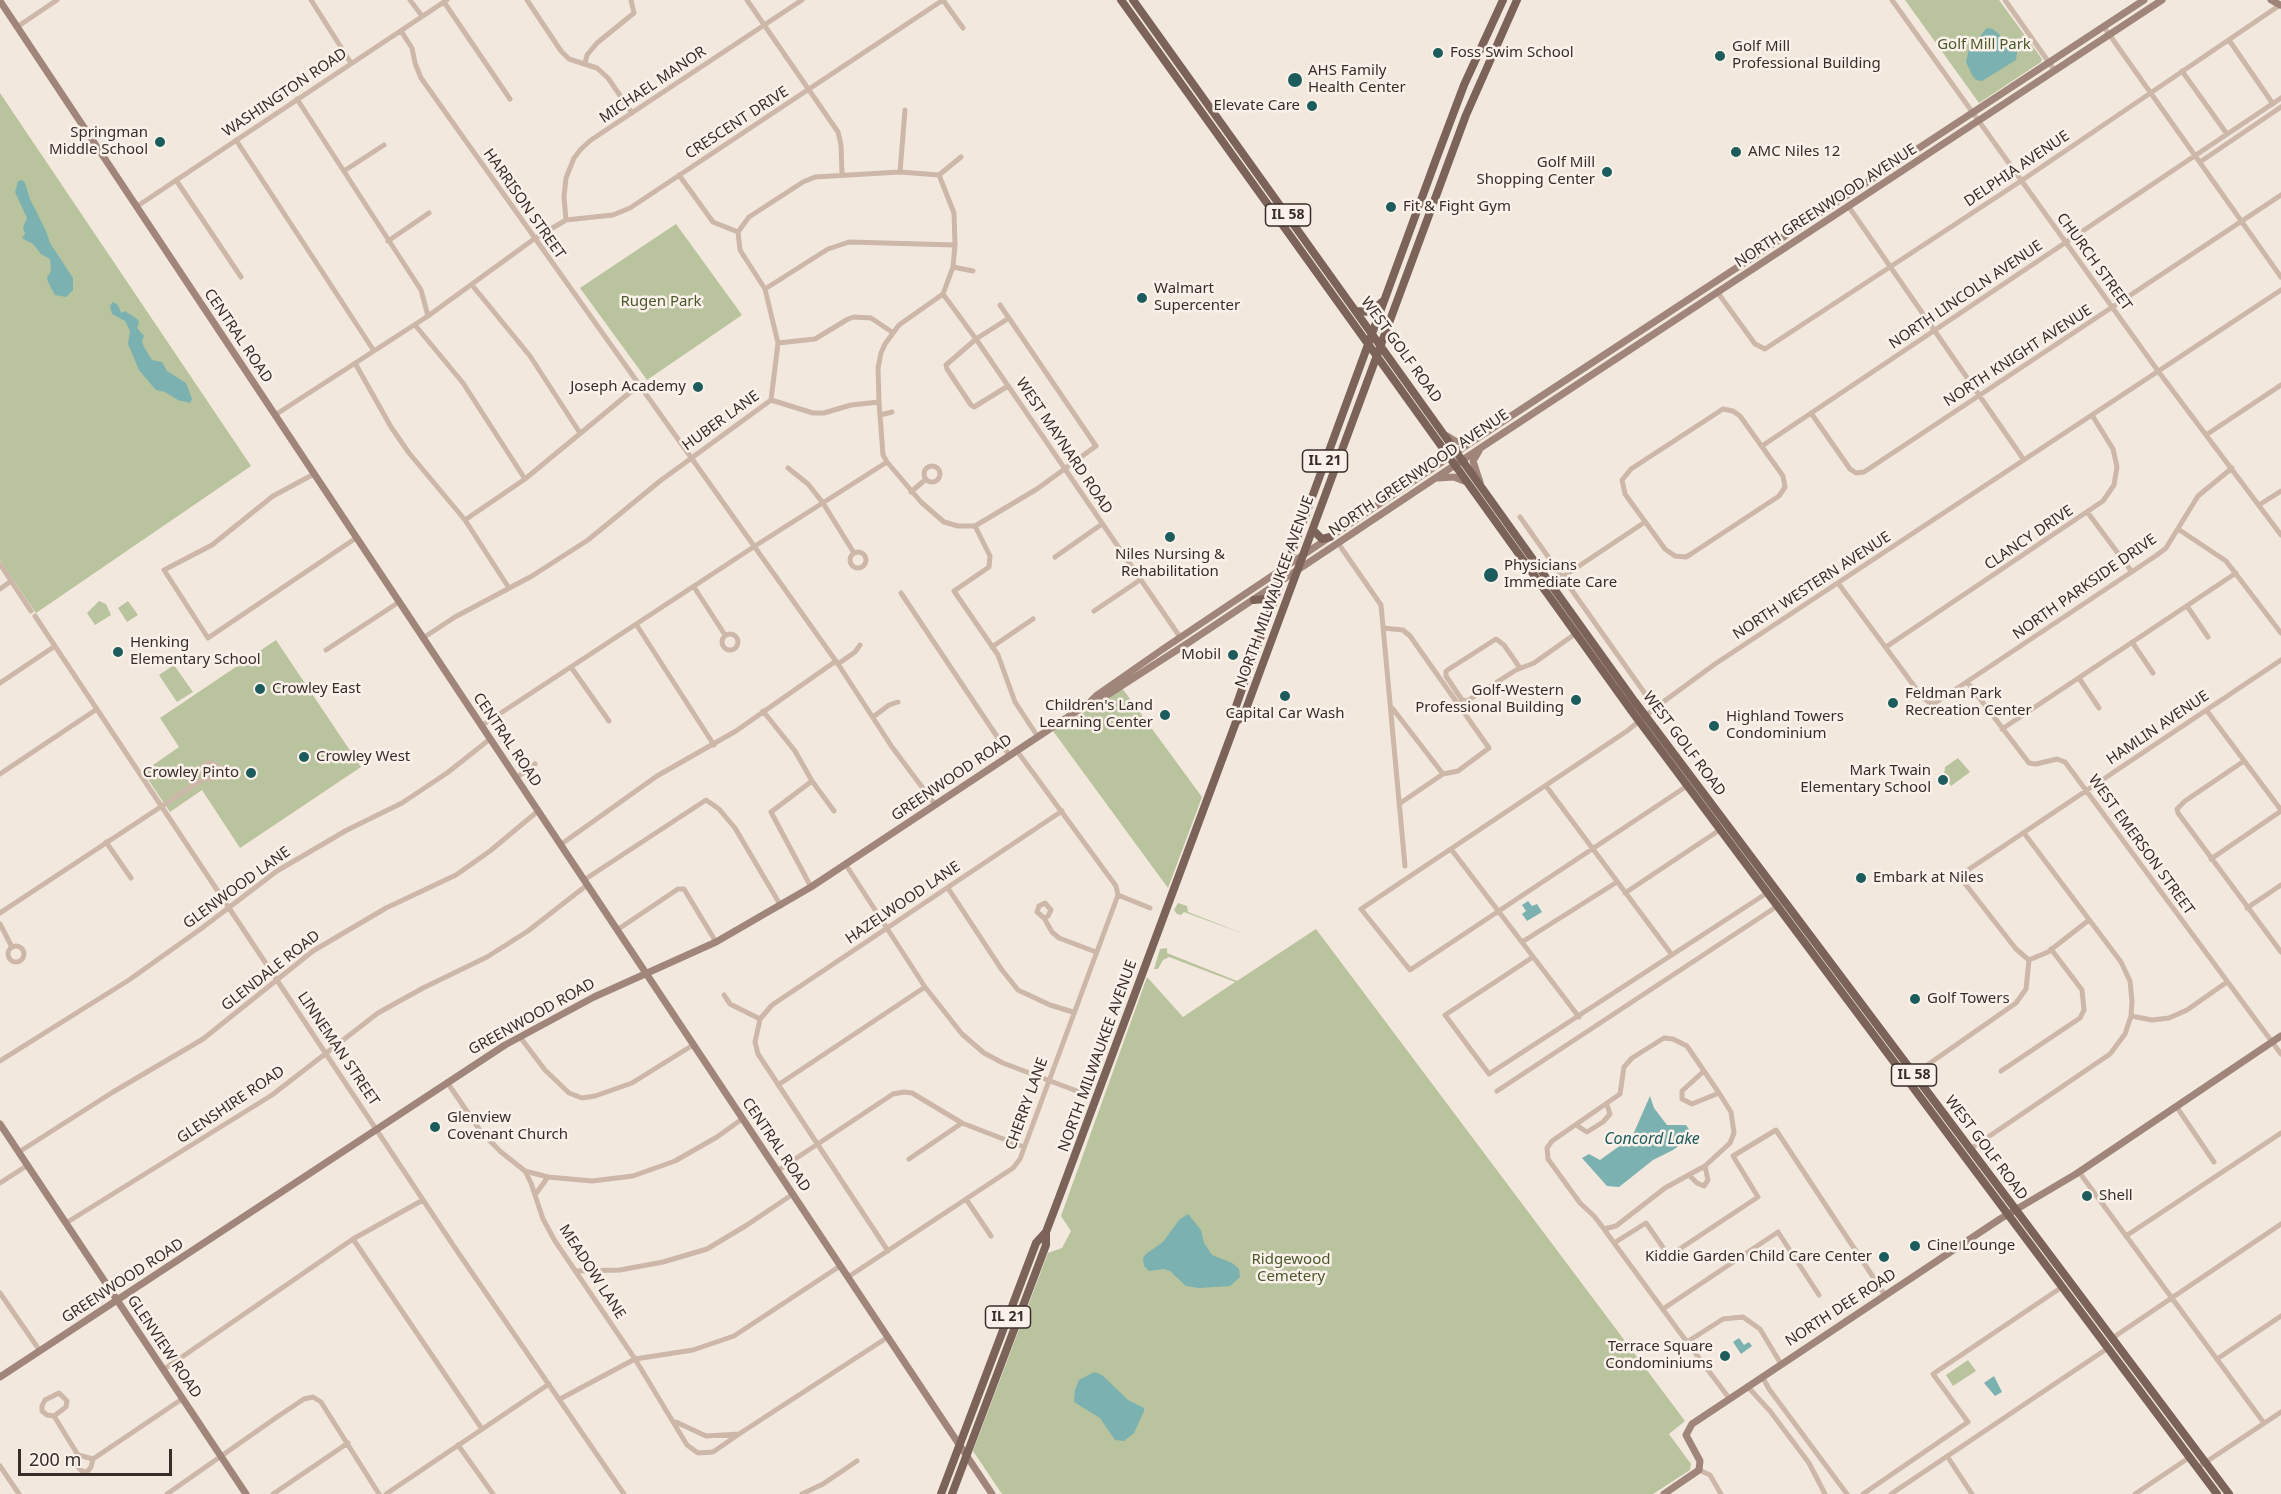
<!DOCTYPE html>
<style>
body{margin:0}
#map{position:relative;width:2281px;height:1494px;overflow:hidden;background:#f3e8de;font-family:"Noto Sans",sans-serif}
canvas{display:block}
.scale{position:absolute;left:18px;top:1449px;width:154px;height:27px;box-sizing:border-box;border:3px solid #392d29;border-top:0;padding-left:8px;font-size:18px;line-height:21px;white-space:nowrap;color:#392d29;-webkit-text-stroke:4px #faf2ea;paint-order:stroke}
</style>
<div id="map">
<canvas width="2281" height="1494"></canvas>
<div class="scale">200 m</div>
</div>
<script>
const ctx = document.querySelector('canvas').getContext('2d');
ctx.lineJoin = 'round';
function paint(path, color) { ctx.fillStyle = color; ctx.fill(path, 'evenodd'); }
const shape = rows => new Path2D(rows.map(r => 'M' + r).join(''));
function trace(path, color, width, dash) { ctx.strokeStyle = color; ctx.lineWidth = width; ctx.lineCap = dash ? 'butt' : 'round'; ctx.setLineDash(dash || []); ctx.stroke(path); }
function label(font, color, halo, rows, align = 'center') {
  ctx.font = font + ' "Noto Sans",sans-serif'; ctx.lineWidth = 5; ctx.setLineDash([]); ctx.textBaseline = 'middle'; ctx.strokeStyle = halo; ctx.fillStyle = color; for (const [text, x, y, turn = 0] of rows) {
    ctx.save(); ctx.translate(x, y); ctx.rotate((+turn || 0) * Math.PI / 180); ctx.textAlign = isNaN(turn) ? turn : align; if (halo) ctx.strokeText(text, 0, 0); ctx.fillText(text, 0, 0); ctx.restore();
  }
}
const green = shape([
 [1905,0,1999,0,2042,59,2041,62,1979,103],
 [0,93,251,466,36,613,0,560],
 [676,224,742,315,647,380,580,288],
 [99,601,106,604,111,615,95,625,87,613],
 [128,601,138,615,127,622,118,608],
 [276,640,361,767,240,848,202,790,170,812,143,772,179,747,160,718],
 [174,665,193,692,177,702,159,675],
 [1122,688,1202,797,1168,888,1053,731],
 [1958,758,1970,772,1951,786,1944,776,1945,767],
 [1178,903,1187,906,1188,912,1247,935,1184,912,1181,915,1177,914,1174,910],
 [1316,929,1685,1421,1669,1434,1691,1464,1690,1470,1653,1494,1002,1494,973,1451,1048,1253,1062,1248,1071,1231,1061,1216,1147,977,1183,1017,1235,982,1169,957,1163,960,1158,969,1154,969,1160,949,1167,948,1167,953,1237,981],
 [1968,1360,1976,1371,1953,1386,1946,1375]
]);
const water = shape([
 [1987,28,1993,29,2000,35,2002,42,2009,43,2016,48,2017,53,2016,60,1982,81,1976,80,1972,75,1966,62,1969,49],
 [22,180,25,183,30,199,46,231,50,243,73,278,73,290,66,297,55,295,48,282,47,278,51,271,50,259,41,254,33,244,22,238,25,234,23,227,27,218,15,192,18,181],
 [113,302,118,305,121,313,125,311,137,319,139,322,137,328,144,336,142,341,144,347,152,360,162,362,167,371,186,383,192,399,190,403,178,400,165,392,156,390,139,370,128,344,130,331,125,321,112,314,110,306],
 [1528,901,1532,906,1537,904,1542,912,1527,921,1522,914,1526,911,1522,905],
 [1650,1096,1654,1108,1667,1125,1686,1125,1693,1135,1673,1150,1653,1160,1619,1187,1607,1186,1582,1158,1589,1154,1600,1160,1632,1137],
 [1188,1214,1201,1230,1204,1243,1212,1255,1232,1263,1239,1269,1240,1277,1230,1286,1199,1288,1186,1286,1170,1271,1164,1269,1149,1271,1144,1266,1143,1258,1146,1254,1163,1242,1179,1220],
 [1739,1338,1744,1345,1749,1342,1752,1346,1741,1354,1733,1342],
 [1094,1372,1102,1375,1128,1400,1144,1408,1144,1411,1134,1433,1124,1441,1115,1440,1100,1418,1074,1402,1075,1390,1079,1380],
 [1994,1376,2002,1392,1995,1396,1984,1383]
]);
const street = shape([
 [311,0,351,63],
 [410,0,422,16],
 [527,0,561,51,569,59,597,68,608,78,632,113],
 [747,0,838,132,841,145,842,174],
 [943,0,963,28],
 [1892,0,2158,371,2281,535],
 [2005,0,2055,71],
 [444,2,510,99],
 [17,27,57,0],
 [2104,27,2281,277],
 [401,31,412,48,415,63,421,78,838,664,892,747,934,803],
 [2229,40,2273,104],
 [585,63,587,55,597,43,634,13,631,0],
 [2182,71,2227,134],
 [297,99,421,290,428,316],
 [236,140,374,351],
 [2200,162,2281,107],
 [344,171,384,145],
 [900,172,905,110],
 [679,175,713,222,738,232],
 [939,175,954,213,955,245,953,267,943,294],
 [176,180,241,277],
 [136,207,447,0],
 [1849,207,2024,460],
 [566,220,564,197,566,178,574,158,581,149,591,140,802,0],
 [388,241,429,213],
 [953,267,973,271],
 [472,285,530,356,580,433],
 [765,289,828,249,849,242,955,245],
 [1718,293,1755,344,1765,349,2021,181,2280,5],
 [943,294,899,325,885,344,881,353,878,368,879,402,883,455,887,462,921,502,944,522,958,526,975,526,1037,489,1096,446,1000,305],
 [943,294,976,339,1180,637],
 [415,325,463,383,525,479],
 [778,343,815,339,848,319,854,317,871,318,892,332],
 [355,363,391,427,409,453,465,520,509,588],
 [1008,386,974,407,971,405,947,369,946,365,976,339,1009,318],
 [771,400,813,413,824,413,851,405,879,402],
 [1723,409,1733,411,1740,416,1783,476,1785,487,1779,496,1691,554,1686,557,1675,556,1665,549,1625,494,1622,480,1631,469,1723,409],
 [1811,413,1850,469,1856,473,1864,472,2281,195],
 [275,415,428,316,534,239,566,220,613,215,630,208,943,0],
 [880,415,892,412],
 [2206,435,2281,385],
 [1762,446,2281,98],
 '924 474a8 8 0 1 1 16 0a8 8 0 1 1-16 0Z',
 [788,468,808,484,823,503,854,553],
 [314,474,273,496,212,545,164,570,208,638,356,538],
 [911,492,926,479],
 [2259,505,2281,491],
 [2088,513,2132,572],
 [1520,517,1646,695],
 [465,520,525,479,639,385],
 [975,526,990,556,989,567,954,591,998,655,1015,702,1038,737],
 [2178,529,2226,561,2281,633],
 [1338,543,1381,605,1405,866],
 '850 560a8 8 0 1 1 16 0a8 8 0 1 1-16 0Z',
 [1055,557,1102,524],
 [0,564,31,611],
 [1838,583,1923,698,1930,703,1935,703,2157,555,2166,548,2198,496,2232,468],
 [694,587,725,635],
 [0,589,11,581],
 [1543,590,1645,522],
 [901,593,1010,756],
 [2187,606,2208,637],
 [1094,611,1140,580],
 [35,616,455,1248,624,1494],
 [636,624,714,745],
 [1383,628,1403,630,1410,636,1489,748,1458,771,1443,774,1399,804],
 '722 642a8 8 0 1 1 16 0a8 8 0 1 1-16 0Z',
 [423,638,455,617,532,576,588,540,660,481,771,400,778,343,765,289,740,250,738,232,749,217,803,182,815,177,900,172,939,175,961,157],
 [2132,642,2153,673],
 [992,647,1033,619],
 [1886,647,2103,501,2114,485,2117,467,2113,449,2092,415],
 [326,650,399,602],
 [838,664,855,652,860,645],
 [571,667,609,721],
 [1520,668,1504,645,1496,639,1446,671,1446,676,1462,700,1467,701,1516,670,1534,663,1575,634],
 [2079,678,2099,708],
 [0,683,55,646],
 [1968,683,2029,763,2036,764,2057,759,2065,762,2281,1054],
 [1393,709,1443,774],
 [763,711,795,751,812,781,834,811],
 [2207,711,2281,810],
 [873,717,889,705,898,702],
 [481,726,755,546,887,462],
 [2002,729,2236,573],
 [1017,751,1116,886,1118,895,1150,908],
 [2244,761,2185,801,2177,809,2178,813,2281,952],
 '202 771a8 8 0 1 1 16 0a8 8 0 1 1-16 0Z',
 [0,774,97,709],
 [516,778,535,764],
 [1546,786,1672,955],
 [1687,786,1410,970,1361,909,1627,731,1659,705,1715,664,2281,290],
 [106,842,131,878],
 [560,845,657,776,736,731,836,661],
 [1451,849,1579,1017],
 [2211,859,2281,811],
 [846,865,925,987,962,1034,984,1053,1003,1063,1082,1093],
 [584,880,706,800,719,809,735,828,781,906],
 [811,887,771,812,812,781],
 [948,888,1002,970,1018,990,1050,1005,1073,1012],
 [1625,893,1721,829],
 [2247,908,2281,885],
 [0,913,206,777],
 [1044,918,1048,916,1051,910,1045,903,1039,906,1037,912,1044,918,1052,932,1059,938,1096,952],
 [0,924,12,947],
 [617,930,678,889,684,889,716,942],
 [1522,942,1617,882],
 '8 954a8 8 0 1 1 16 0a8 8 0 1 1-16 0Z',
 [1533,957,1445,1015,1489,1074,1767,893],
 [2029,960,2016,949,1959,876,2281,660],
 [2029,960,2048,952,2089,920],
 [724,995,730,1004,760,1019],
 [2131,1016,2152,1020,2169,1018,2187,1010,2227,982],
 [520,1037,545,1070,569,1093,582,1098,595,1096,632,1083,693,1045],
 [0,1061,129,980,202,928,277,871,347,830,402,803,447,773,490,739],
 [1704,1071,1682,1091,1682,1099,1692,1104,1719,1093],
 [2001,1071,2080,1018,2084,1010,2082,990,2051,949],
 [1913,1075,2016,1003,2026,989,2029,960],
 [447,1082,481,1132,501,1152,525,1171,531,1183,543,1219,555,1241,635,1359,687,1445,698,1453,713,1452,739,1434],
 [778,1085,925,987],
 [1497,1091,1779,905],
 [2176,1106,2214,1162],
 [1576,1125,1587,1132,1603,1122,1610,1114,1607,1105],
 [1969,1150,2110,1054,2125,1034,2131,1016,2132,1001,2130,981,2121,962,2024,833],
 [19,1152,113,1092,203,1039,313,951,386,908,456,875,490,851,538,811],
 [909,1159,962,1123],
 [525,1171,548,1177,592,1181,633,1176,675,1161,717,1137,742,1119],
 [777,1171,893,1094,904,1092,912,1093,962,1123,1024,1147],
 [2079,1172,2264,1423],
 [1689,1175,1697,1183,1704,1186,1708,1180,1705,1166],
 [0,1183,28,1165],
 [535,1195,548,1177],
 [966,1199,991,1236],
 [66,1223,272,1095,378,1013,423,988,487,957,528,931,587,885],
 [1604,1229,1616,1226,1665,1188,1705,1166,1730,1143,1734,1133,1731,1112,1719,1093,1687,1046,1673,1039,1664,1038,1632,1058,1624,1067,1620,1094,1552,1141,1547,1148,1548,1159,1580,1203,1594,1216,1604,1229,1614,1243,1681,1334,1729,1398],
 [2126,1236,2281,1133],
 [353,1239,482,1429],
 [1614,1243,1646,1223,1669,1256,1758,1197,1733,1156,1776,1130,1885,1295],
 [888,1251,758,1054,755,1042,760,1019,772,1005,1062,811],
 [576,1271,620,1270,663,1262,707,1249,747,1225,793,1194],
 [848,1277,1013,1168,1020,1159,1118,895],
 [0,1293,40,1351],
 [1663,1309,1778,1232,1819,1295],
 [2111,1339,2281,1224],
 [1687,1342,1723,1319,1743,1317,1760,1329,1781,1364],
 [2217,1359,2281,1316],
 [163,1370,353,1239,423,1200],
 [1762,1376,1769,1389,1847,1494],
 [1747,1386,1770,1411,1809,1463,1825,1494],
 [560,1399,635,1359,693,1350,734,1336,840,1266],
 [54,1416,66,1407,67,1401,59,1393,45,1400,42,1406,42,1411,47,1415,54,1416,78,1455,93,1459],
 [676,1422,706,1436,739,1434,888,1337],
 [458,1445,493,1494],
 [78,1455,77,1466,83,1472,88,1471,91,1467,93,1459,182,1399],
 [1947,1456,1972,1494],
 [0,1466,19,1494],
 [2197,1468,2281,1412],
 [1699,1470,1710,1475,1721,1494],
 [167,1494,277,1417,304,1399,313,1397,321,1402,379,1494],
 [273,1494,348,1443],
 [386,1494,549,1384],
 [802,1494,823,1484,857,1461],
 [1863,1494,1968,1422,1933,1374,2062,1287],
 [1891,1494,2108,1348],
 [2135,1494,2190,1457]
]);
const secondary = shape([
 [2271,0,2280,5],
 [0,1,992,1494],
 [1447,436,1455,441,1470,443],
 [1479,451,1473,461,1480,482],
 [1438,478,1454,477,1464,481],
 [1091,701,1097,695,1163,649,1470,443,2144,0],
 [0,1124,246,1494],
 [0,1377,505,1045,594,997,716,942,811,887,1089,703,1101,699,1191,641,1488,443,2162,0],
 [1664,1494,1699,1470,1700,1461,1686,1435,1692,1424,2000,1219,2076,1174,2281,1036]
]);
const primary = shape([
 [1121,0,1633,713,2217,1494],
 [1133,0,1635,702,2229,1494],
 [1357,311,1371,312,1382,302],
 [1313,530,1322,539,1330,537],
 [1254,600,1264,599,1272,606],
 [1236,721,1234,712,1249,669,1435,162,1464,85,1503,0],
 [941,1494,1036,1243,1046,1232,1060,1195,1236,722,1244,715,1249,701,1466,115,1517,0],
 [952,1494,1046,1245,1046,1232]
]);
const markers = [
 [1438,53,6,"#1d5c5c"],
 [1720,56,6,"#1d5c5c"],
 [1295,80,8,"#1d5c5c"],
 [1312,106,6,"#1d5c5c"],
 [160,142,6,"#1d5c5c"],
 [1736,152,6,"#1d5c5c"],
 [1607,172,6,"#1d5c5c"],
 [1391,207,6,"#1d5c5c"],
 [1142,298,6,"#1d5c5c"],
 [698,387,6,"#1d5c5c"],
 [1170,537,6,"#1d5c5c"],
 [1491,575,8,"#1d5c5c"],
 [118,652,6,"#1d5c5c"],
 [1233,655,6,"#1d5c5c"],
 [260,689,6,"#1d5c5c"],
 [1285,696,6,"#1d5c5c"],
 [1576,700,6,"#1d5c5c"],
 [1893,703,6,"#1d5c5c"],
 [1165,715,6,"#1d5c5c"],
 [1714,726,6,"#1d5c5c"],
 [304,757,6,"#1d5c5c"],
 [251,773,6,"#1d5c5c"],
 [1943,780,6,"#1d5c5c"],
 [1861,878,6,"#1d5c5c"],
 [1915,999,6,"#1d5c5c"],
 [435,1127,6,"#1d5c5c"],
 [2087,1196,6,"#1d5c5c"],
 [1915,1246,6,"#1d5c5c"],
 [1884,1257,6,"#1d5c5c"],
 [1725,1356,6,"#1d5c5c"]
];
const shields = [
 [1288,215,45],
 [1325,461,45],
 [1914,1075,45],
 [1008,1317,45]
];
const shieldNames = [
 ["IL 58",1288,215],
 ["IL 21",1325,461],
 ["IL 58",1914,1075],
 ["IL 21",1008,1317]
];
const parkNames = [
 ["Golf Mill Park",1984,45],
 ["Rugen Park",661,302],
 ["Ridgewood",1291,1260],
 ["Cemetery",1291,1277]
];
const poiNames = [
 ["Golf Mill",1732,47],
 ["Professional Building",1732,64],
 ["Foss Swim School",1450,53],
 ["AHS Family",1308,71],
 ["Health Center",1308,88],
 ["Elevate Care",1300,106,"right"],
 ["Springman",148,133,"right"],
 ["Middle School",148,150,"right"],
 ["AMC Niles 12",1748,152],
 ["Golf Mill",1595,163,"right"],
 ["Shopping Center",1595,180,"right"],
 ["Fit & Fight Gym",1403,207],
 ["Walmart",1154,289],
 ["Supercenter",1154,306],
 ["Joseph Academy",686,387,"right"],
 ["Niles Nursing &",1170,555,"center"],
 ["Rehabilitation",1170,572,"center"],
 ["Physicians",1504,566],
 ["Immediate Care",1504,583],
 ["Henking",130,643],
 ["Elementary School",130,660],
 ["Mobil",1221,655,"right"],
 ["Crowley East",272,689],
 ["Golf-Western",1564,691,"right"],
 ["Professional Building",1564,708,"right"],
 ["Feldman Park",1905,694],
 ["Recreation Center",1905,711],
 ["Children's Land",1153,706,"right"],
 ["Learning Center",1153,723,"right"],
 ["Capital Car Wash",1285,714,"center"],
 ["Highland Towers",1726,717],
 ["Condominium",1726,734],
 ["Crowley West",316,757],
 ["Mark Twain",1931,771,"right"],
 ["Elementary School",1931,788,"right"],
 ["Crowley Pinto",239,773,"right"],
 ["Embark at Niles",1873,878],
 ["Golf Towers",1927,999],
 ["Glenview",447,1118],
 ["Covenant Church",447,1135],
 ["Shell",2099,1196],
 ["Cine Lounge",1927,1246],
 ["Kiddie Garden Child Care Center",1872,1257,"right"],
 ["Terrace Square",1713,1347,"right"],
 ["Condominiums",1713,1364,"right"]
];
const streetNames = [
 ["MICHAEL MANOR",653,85,-34],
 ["WASHINGTON ROAD",285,93,-34],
 ["CRESCENT DRIVE",737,123,-33],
 ["DELPHIA AVENUE",2017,169,-34],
 ["HARRISON STREET",524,204,55],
 ["NORTH GREENWOOD AVENUE",1826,206,-33],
 ["CHURCH STREET",2094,262,54],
 ["NORTH LINCOLN AVENUE",1966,295,-34],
 ["CENTRAL ROAD",238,336,56],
 ["WEST GOLF ROAD",1401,350,54],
 ["NORTH KNIGHT AVENUE",2018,356,-33],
 ["HUBER LANE",721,421,-36],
 ["WEST MAYNARD ROAD",1064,446,56],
 ["NORTH GREENWOOD AVENUE",1419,473,-34],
 ["CLANCY DRIVE",2029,538,-34],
 ["NORTH WESTERN AVENUE",1812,586,-33],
 ["NORTH PARKSIDE DRIVE",2085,587,-35],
 ["NORTH MILWAUKEE AVENUE",1275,592,-70],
 ["HAMLIN AVENUE",2158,728,-34],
 ["CENTRAL ROAD",507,740,56],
 ["WEST GOLF ROAD",1684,744,53],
 ["GREENWOOD ROAD",952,778,-34],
 ["WEST EMERSON STREET",2141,845,54],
 ["GLENWOOD LANE",237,888,-36],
 ["HAZELWOOD LANE",903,903,-34],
 ["GLENDALE ROAD",271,971,-38],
 ["GREENWOOD ROAD",532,1017,-29],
 ["LINNEMAN STREET",338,1049,56],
 ["NORTH MILWAUKEE AVENUE",1098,1056,-70],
 ["CHERRY LANE",1027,1104,-70],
 ["GLENSHIRE ROAD",231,1105,-34],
 ["CENTRAL ROAD",776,1145,56],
 ["WEST GOLF ROAD",1986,1148,53],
 ["MEADOW LANE",592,1272,57],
 ["GREENWOOD ROAD",123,1281,-33],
 ["NORTH DEE ROAD",1841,1308,-33],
 ["GLENVIEW ROAD",164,1347,56]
];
const waterNames = [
 ["Concord Lake",1652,1139]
];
paint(green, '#b9c39d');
paint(water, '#7bb1b0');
trace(street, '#ccb7a9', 5);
trace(secondary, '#a0857a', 7);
trace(primary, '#7b635a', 8);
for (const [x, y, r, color] of markers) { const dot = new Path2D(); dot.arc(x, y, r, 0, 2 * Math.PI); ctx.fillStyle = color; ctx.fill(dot); trace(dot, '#faf2ea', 2); }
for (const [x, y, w] of shields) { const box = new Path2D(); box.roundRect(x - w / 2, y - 11, w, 22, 4.5); ctx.fillStyle = '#faf2ea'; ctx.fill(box); trace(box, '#392d29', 1.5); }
label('bold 14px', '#392d29', null, shieldNames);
label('15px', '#4b582c', '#faf2ea', parkNames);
label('15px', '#392d29', '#faf2ea', poiNames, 'left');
label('15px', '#392d29', '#faf2ea', streetNames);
label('italic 16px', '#1d5c5c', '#faf2ea', waterNames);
</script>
